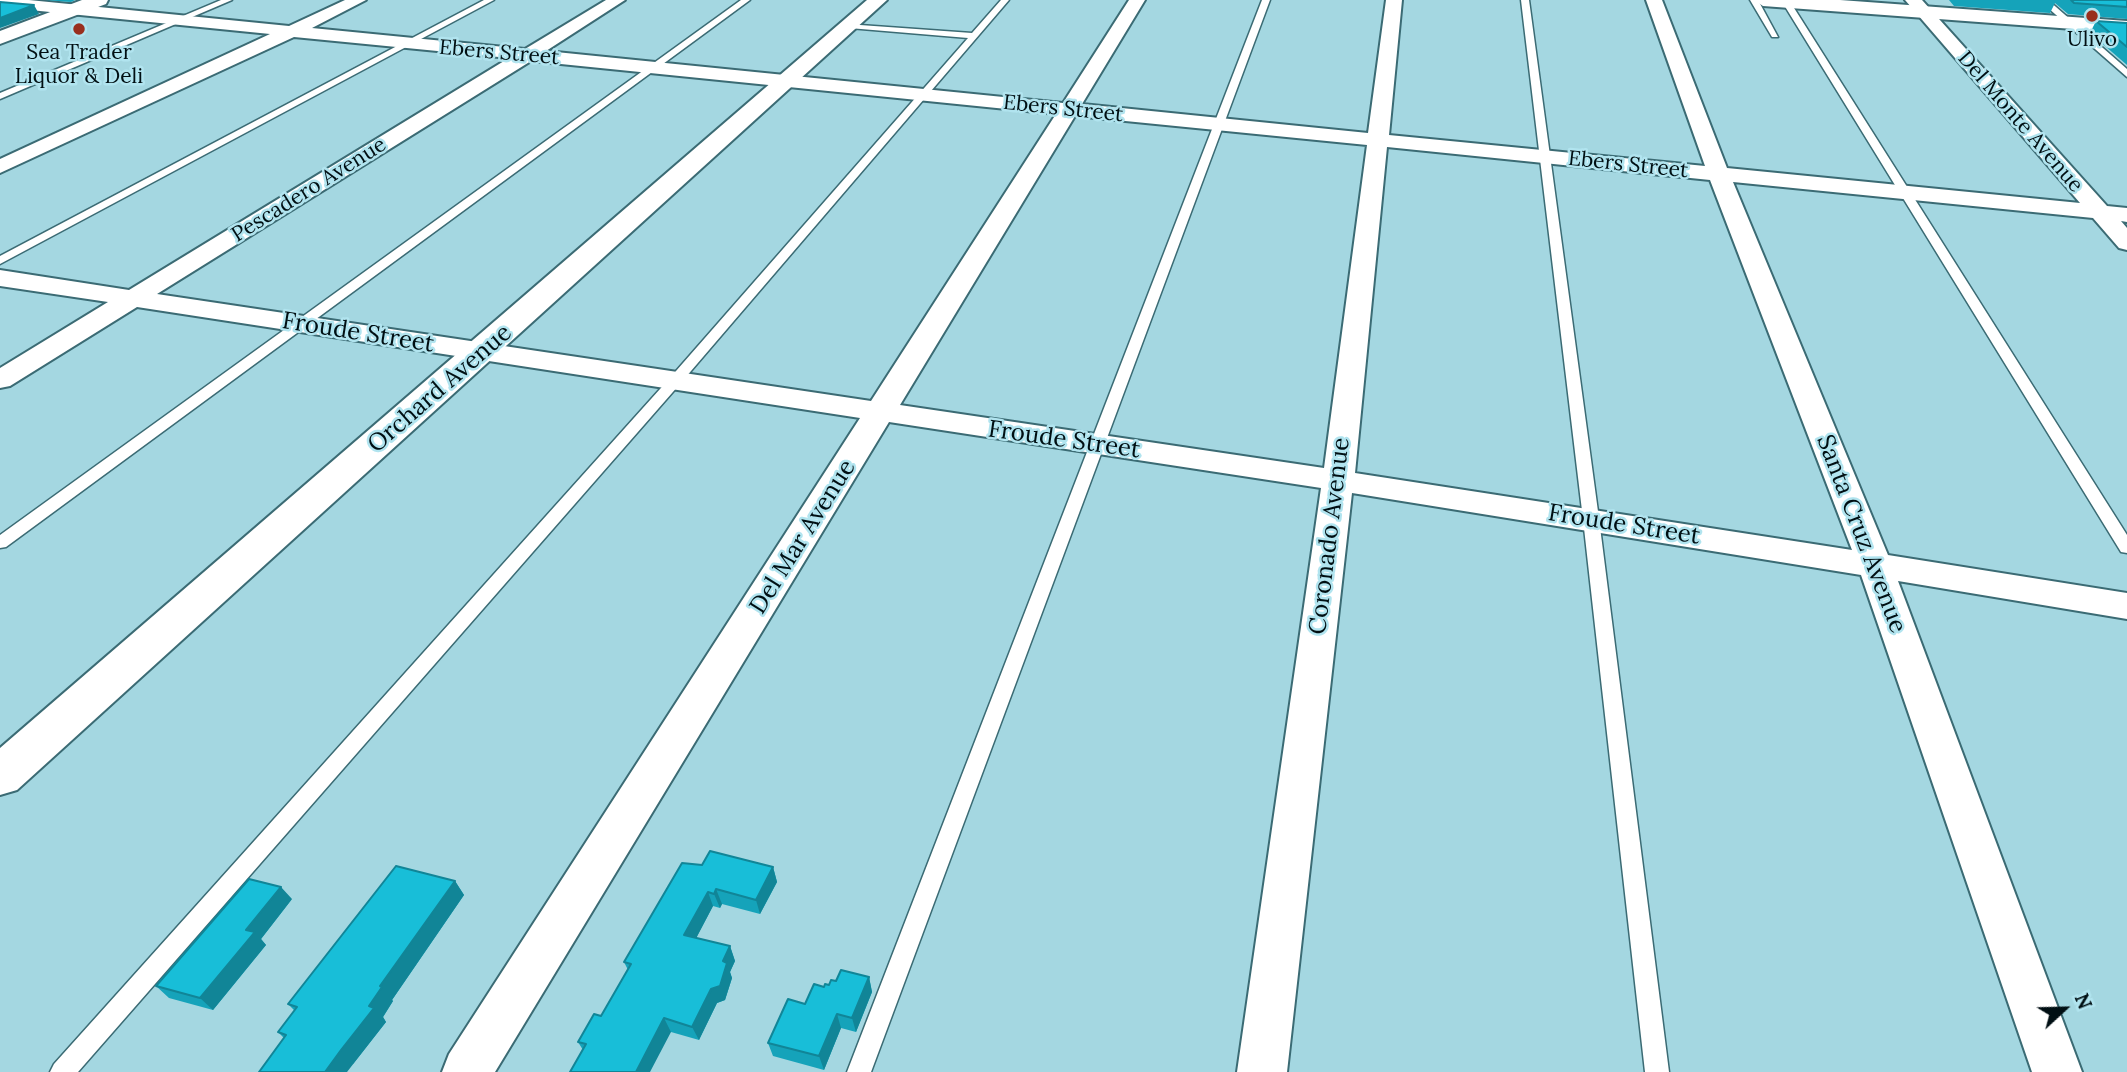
<!DOCTYPE html>
<style>
body{margin:0}
#map{position:relative;width:2127px;height:1072px;overflow:hidden;background:#a4d7e1;font-family:Lora,serif}
canvas{display:block}
.north{position:absolute;left:2029px;top:974px;width:70px;height:70px;-webkit-text-stroke:5px #b1e4ef;paint-order:stroke;rotate:68deg;font-size:19px;font-weight:700;line-height:28px;text-align:center;color:#000f13}
.north::after{content:'';display:block;margin:auto;width:24px;height:32px;background:#000f13;clip-path:polygon(50% 0,100% 100%,50% 72%,0 100%)}
</style>
<div id="map">
<canvas width="2127" height="1072"></canvas>
<div class="north">N</div>
</div>
<script>
const ctx = document.querySelector('canvas').getContext('2d');
ctx.lineJoin = 'round';
const shape = rows => new Path2D(rows.map(r => 'M' + r).join(''));
function trace(path, color, width, dash) { ctx.strokeStyle = color; ctx.lineWidth = width; ctx.lineCap = dash ? 'butt' : 'round'; ctx.setLineDash(dash || []); ctx.stroke(path); }
function paint(path, color) { ctx.fillStyle = color; ctx.fill(path, 'evenodd'); }
function label(font, color, halo, rows, align = 'center') {
  ctx.font = font + ' Lora,serif'; ctx.lineWidth = 5; ctx.setLineDash([]); ctx.textBaseline = 'middle'; ctx.strokeStyle = halo; ctx.fillStyle = color; for (const [text, x, y, turn = 0] of rows) {
    ctx.save(); ctx.translate(x, y); ctx.rotate((+turn || 0) * Math.PI / 180); ctx.textAlign = isNaN(turn) ? turn : align; if (halo) ctx.strokeText(text, 0, 0); ctx.fillText(text, 0, 0); ctx.restore();
  }
}
const lane = shape([
 [221,0,232,0,0,99,0,93,221,0],
 [484,0,494,0,0,264,0,256,484,0],
 [741,0,750,0,6,547,0,548,0,535,741,0],
 [1001,0,1009,0,679,385,78,1072,50,1072,54,1064,669,379,968,38,849,28,846,24,972,33,1001,0],
 [1262,0,1270,0,871,1072,847,1072,1262,0],
 [1521,0,1529,0,1599,519,1669,1072,1645,1072,1583,519,1521,0],
 [1750,0,1758,0,1778,37,1772,37,1750,0],
 [1781,0,1789,0,2127,535,2127,553,2121,552,1781,0],
 [2039,0,2048,0,2127,69,2127,77,2039,0]
]);
const street = shape([
 [0,0,29,0,289,26,345,0,366,0,312,28,525,49,606,0,625,0,546,51,1063,103,1129,0,1145,0,1082,104,1368,133,1386,0,1402,0,1389,135,1705,166,1646,0,1662,0,1727,168,2080,203,1905,0,1922,0,2107,206,2127,208,2127,222,2121,221,2127,228,2127,250,2119,248,2093,218,1733,182,1888,555,2127,593,2127,619,1898,581,2082,1072,2032,1072,1861,575,1352,493,1287,1072,1237,1072,1321,488,889,422,495,1072,442,1072,449,1054,860,418,137,307,10,386,0,388,0,368,108,302,0,286,0,270,129,290,509,58,294,37,0,173,0,159,270,34,0,7,0,0],
 [531,61,1056,114,871,401,157,294,531,61],
 [1075,116,1367,145,1324,468,900,405,1075,116],
 [1387,147,1710,180,1852,550,1355,473,1387,147]
]);
const secondary = shape([
 [82,0,108,0,106,4,0,44,0,31,82,0],
 [867,0,887,0,17,790,0,795,0,748,867,0],
 [1754,0,1840,0,2127,21,2127,33,1763,6,1754,0]
]);
const wall = shape([
 [45,0,75,0,71,2],
 [1949,0,2127,0,2127,19,2068,14,2055,3,2050,13,1954,6],
 [2096,21,2127,23,2127,65,2090,33],
 [702,865,773,867,777,882,760,914,722,904,720,908,713,906,696,938,730,946,735,961,730,972,732,978,725,1000,717,1003,699,1040,671,1032,583,1050,578,1042,601,1016,628,970,624,962],
 [455,881,464,895,392,1000,393,1001,383,1017,386,1022,353,1064,284,1038,278,1032,295,1011,288,1004],
 [292,899,261,939,266,945,213,1010,169,998,156,986],
 [869,977,872,992,856,1032,841,1028,824,1070,773,1056,768,1043,805,1004,829,985,836,981]
]);
const shadedWall = shape([
 [34,5,39,14,0,28,0,18],
 [773,867,777,882,760,914,756,900],
 [455,881,464,895,392,1000,393,1001,383,1017,386,1022,347,1072,325,1072,369,1006,380,986],
 [281,887,292,899,261,939,266,945,213,1010,200,998,246,930],
 [716,889,722,904,720,908,714,894],
 [708,892,713,906,690,950,684,935],
 [730,946,735,961,730,972,732,978,725,1000,717,1003,699,1040,692,1027],
 [869,977,872,992,856,1032,852,1018],
 [837,1014,841,1028,824,1070,819,1056],
 [664,1018,671,1032,650,1072,636,1072]
]);
const building = shape([
 [2071,0,2127,0,2127,7,2074,3,2071,0],
 [0,2,34,5,0,18,0,2],
 [2096,21,2127,23,2127,47,2096,21],
 [710,851,773,867,756,900,716,889,714,894,708,892,684,935,730,946,723,961,727,963,720,986,711,989,692,1027,664,1018,636,1072,570,1072,586,1044,578,1042,594,1014,601,1016,631,964,624,962,682,863,702,865,710,851],
 [396,866,455,881,380,986,382,987,369,1006,374,1008,341,1050,325,1072,259,1072,286,1035,278,1032,297,1007,288,1004,396,866],
 [249,879,281,887,246,930,255,932,200,998,156,986,249,879],
 [841,970,869,977,852,1018,837,1014,819,1056,768,1043,788,999,805,1004,814,984,824,987,825,984,829,985,831,980,836,981,841,970]
]);
const markers = [
 [2092,16,7,"#992f1e"],
 [79,29,7,"#992f1e"]
];
const farPoinames = [
 ["Ulivo",2092,40],
 ["Sea Trader",79,53],
 ["Liquor & Deli",79,77]
];
const farStreetnames = [
 ["Ebers Street",499,53,5],
 ["Ebers Street",1063,109,6],
 ["Del Monte Avenue",2020,122,49],
 ["Ebers Street",1628,165,6],
 ["Pescadero Avenue",309,190,-32]
];
const streetNames = [
 ["Froude Street",358,333,9],
 ["Orchard Avenue",440,389,-41],
 ["Froude Street",1064,440,8],
 ["Froude Street",1624,525,9],
 ["Santa Cruz Avenue",1861,534,69],
 ["Coronado Avenue",1330,536,-83],
 ["Del Mar Avenue",803,537,-58]
];
trace(lane, '#3b6b74', 3);
trace(street, '#3b6b74', 4);
trace(secondary, '#3b6b74', 4);
paint(lane, '#fff');
paint(street, '#fff');
paint(secondary, '#fff');
paint(wall, '#15a3ba');
paint(shadedWall, '#118597');
paint(building, '#18bed8');
trace(building, '#118597', 2);
for (const [x, y, r, color] of markers) { const dot = new Path2D(); dot.arc(x, y, r, 0, 2 * Math.PI); ctx.fillStyle = color; ctx.fill(dot); trace(dot, '#b1e4ef', 2.5); }
label('21px', '#000f13', '#b1e4ef', farPoinames);
label('21px', '#000f13', '#b1e4ef', farStreetnames);
label('24px', '#000f13', '#b1e4ef', streetNames);
</script>
